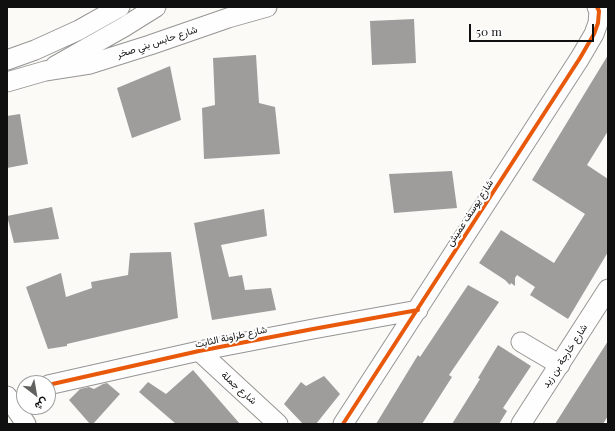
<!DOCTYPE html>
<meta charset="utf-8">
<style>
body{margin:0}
#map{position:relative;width:615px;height:431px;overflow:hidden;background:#fbfaf6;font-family:"Playfair Display",Vazirmatn,serif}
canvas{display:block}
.frame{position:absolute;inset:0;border:8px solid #101010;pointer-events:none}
.north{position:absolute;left:16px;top:375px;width:40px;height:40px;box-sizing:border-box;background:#fff;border:1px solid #9f9f9f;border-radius:50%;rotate:149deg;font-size:11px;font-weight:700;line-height:16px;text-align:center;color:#101010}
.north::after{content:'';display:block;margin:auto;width:14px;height:18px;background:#626260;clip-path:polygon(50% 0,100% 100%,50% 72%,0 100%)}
.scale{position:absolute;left:469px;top:24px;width:125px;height:18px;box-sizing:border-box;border:2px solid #101010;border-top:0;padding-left:5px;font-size:12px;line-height:14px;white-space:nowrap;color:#101010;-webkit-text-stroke:3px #fff;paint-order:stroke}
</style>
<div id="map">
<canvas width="615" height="431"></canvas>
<div class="frame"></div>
<div class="north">ش</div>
<div class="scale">50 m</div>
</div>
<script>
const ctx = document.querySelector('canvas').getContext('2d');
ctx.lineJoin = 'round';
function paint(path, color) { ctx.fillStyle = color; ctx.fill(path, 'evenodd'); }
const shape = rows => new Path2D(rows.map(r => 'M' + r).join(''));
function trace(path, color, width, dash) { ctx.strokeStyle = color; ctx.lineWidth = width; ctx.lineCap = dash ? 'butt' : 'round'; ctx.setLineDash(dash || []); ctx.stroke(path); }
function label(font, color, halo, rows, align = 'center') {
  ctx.font = font + ' "Playfair Display",Vazirmatn,serif'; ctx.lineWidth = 4; ctx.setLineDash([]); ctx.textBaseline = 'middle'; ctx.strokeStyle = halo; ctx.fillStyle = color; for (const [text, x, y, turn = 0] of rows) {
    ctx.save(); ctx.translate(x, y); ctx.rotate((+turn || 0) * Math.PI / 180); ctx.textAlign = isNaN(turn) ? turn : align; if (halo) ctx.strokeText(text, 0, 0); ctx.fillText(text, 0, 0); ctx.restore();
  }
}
const building = shape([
 [414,19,416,63,372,65,370,21],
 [256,55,259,103,275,107,280,154,204,159,202,108,215,105,213,58],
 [608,55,608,131,587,165,608,179,608,252,568,319,530,295,535,287,517,275,515,278,515,286,511,283,510,285,505,280,479,263,501,230,554,263,585,214,532,180],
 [170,66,181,120,132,138,117,88],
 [20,114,28,164,7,168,7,116],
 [452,171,457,208,394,213,389,174],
 [52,207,59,239,14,243,7,216],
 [264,209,267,236,221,245,229,277,242,275,245,290,271,288,276,310,212,320,194,223],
 [171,252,178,318,67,344,67,346,48,349,26,287,61,273,66,297,92,288,91,282,128,275,130,253],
 [468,285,499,302,449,375,452,377,422,424,376,424,418,355,420,357],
 [608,341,608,416,603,424,555,424],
 [498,345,531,366,503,408,507,411,499,424,452,424,480,379,478,378],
 [193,370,240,424,176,424,139,392,148,382,166,394],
 [324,376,340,394,316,424,303,424,284,404,301,382,306,386],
 [107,383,120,394,93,424,90,424,69,400,80,389,89,387,94,389,103,384]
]);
const minor = shape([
 [7,60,35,50,79,30,120,7],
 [55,66,124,27,156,7],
 [7,82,45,71,90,64,150,45,228,18,267,7],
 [521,342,560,365],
 [199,351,278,424],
 [48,385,199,351,313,329,418,310],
 [7,396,26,424],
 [343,424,580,58,594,34,598,23,599,11,597,7],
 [521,424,608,289]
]);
const cycleway = shape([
 [48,385,199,351,313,329,418,310],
 [343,424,580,58,594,34,598,23,599,11,597,7]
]);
const streetNames = [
 ["شارع حابس بني صخر",157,42,-18],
 ["شارع يوسف عميش",470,213,-57],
 ["شارع طراونة الثابت",231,337,-12],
 ["شارع خارجة بن زيد",565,356,-57],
 ["شارع جملة",239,388,42]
];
paint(building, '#9f9d9b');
trace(minor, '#969594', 21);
trace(minor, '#fefefe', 19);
trace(cycleway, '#e8590c', 4);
label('10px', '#101010', '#fff', streetNames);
</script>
